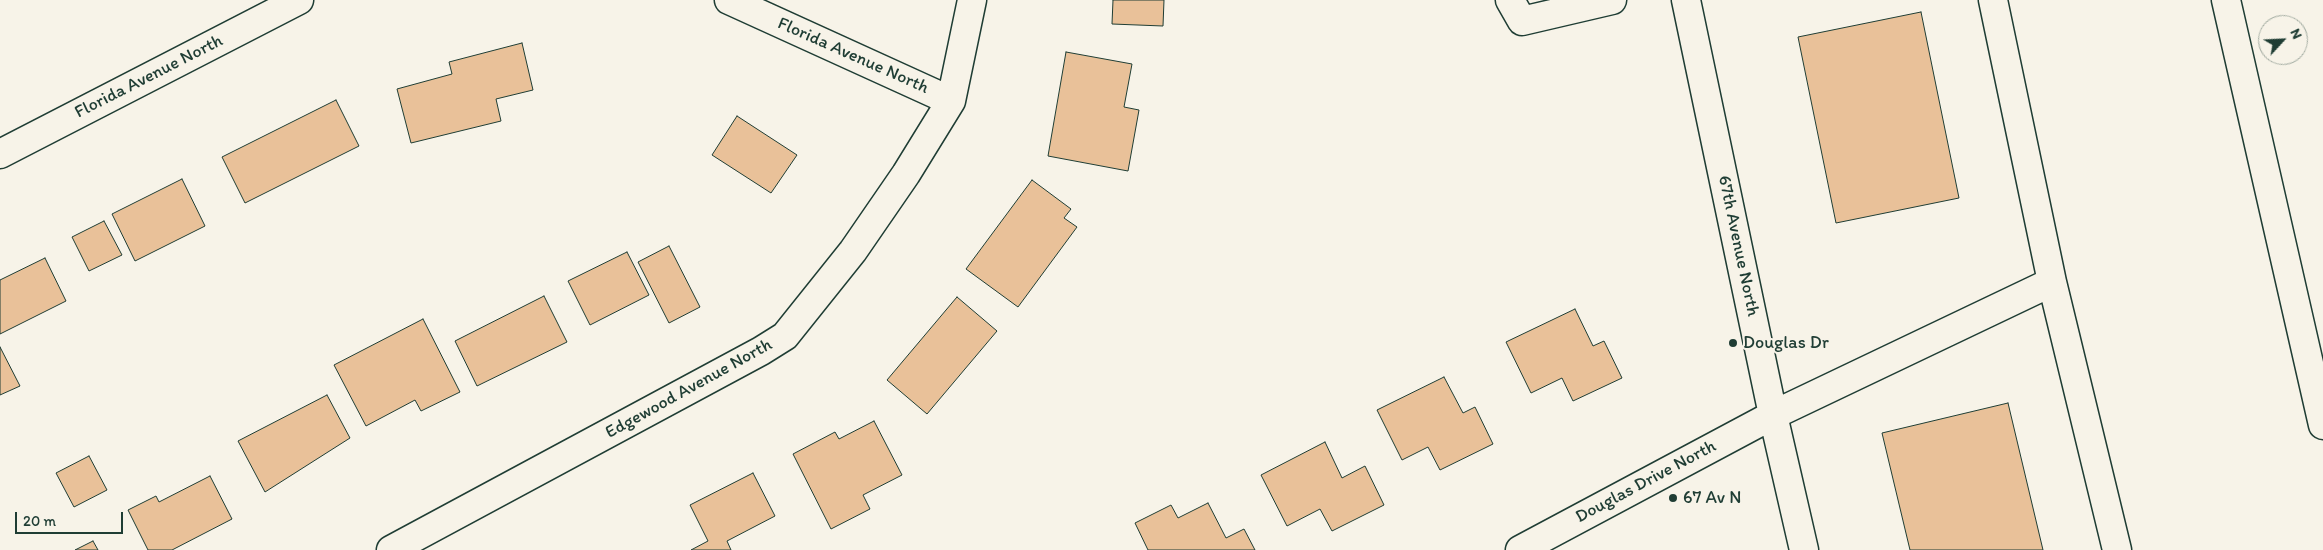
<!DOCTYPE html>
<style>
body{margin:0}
#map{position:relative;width:2323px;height:550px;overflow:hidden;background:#f7f3e8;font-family:Itim,sans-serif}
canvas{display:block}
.north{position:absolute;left:2258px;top:15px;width:50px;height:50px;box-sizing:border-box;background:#f7f3e8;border:1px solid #a1aaa0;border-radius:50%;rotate:65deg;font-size:14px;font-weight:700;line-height:20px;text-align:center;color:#1f3d34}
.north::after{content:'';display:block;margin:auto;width:18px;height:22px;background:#1f3d34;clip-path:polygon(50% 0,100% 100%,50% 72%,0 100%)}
.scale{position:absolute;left:15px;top:512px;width:108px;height:22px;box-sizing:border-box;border:2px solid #1f3d34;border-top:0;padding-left:6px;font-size:15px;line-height:18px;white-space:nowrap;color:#1f3d34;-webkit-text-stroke:4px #f7f3e8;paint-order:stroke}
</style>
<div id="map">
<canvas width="2323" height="550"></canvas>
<div class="north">N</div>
<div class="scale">20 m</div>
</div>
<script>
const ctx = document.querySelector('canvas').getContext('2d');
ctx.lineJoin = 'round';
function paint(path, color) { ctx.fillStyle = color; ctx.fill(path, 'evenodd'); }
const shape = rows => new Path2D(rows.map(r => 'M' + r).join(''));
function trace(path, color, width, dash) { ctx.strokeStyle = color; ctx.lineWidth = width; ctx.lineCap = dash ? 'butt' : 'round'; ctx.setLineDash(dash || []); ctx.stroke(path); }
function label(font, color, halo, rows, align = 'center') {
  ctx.font = font + ' Itim,sans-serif'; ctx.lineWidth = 4; ctx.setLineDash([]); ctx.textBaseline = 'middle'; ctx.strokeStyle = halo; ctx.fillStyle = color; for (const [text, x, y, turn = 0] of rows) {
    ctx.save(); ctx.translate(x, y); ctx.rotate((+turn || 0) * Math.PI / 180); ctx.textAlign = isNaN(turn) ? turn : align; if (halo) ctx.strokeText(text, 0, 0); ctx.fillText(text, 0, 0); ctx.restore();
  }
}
const building = shape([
 [1113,0,1164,0,1163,26,1112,24,1113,0],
 [1921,12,1959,198,1836,223,1798,37,1921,12],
 [522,43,533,90,496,99,501,121,411,143,397,89,452,74,449,62,522,43],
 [1066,52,1132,64,1124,107,1139,110,1128,171,1048,156,1066,52],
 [336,100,359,146,245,203,222,157,336,100],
 [737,116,797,155,771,193,712,155,737,116],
 [182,179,205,226,135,261,112,214,182,179],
 [1032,180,1071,209,1064,218,1077,227,1018,307,966,269,1032,180],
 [104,221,122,255,89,271,72,237,104,221],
 [669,246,700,307,669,323,638,262,669,246],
 [627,252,649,295,590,325,568,281,627,252],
 [45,258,66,301,0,334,0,280,45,258],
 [544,296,567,342,477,386,455,341,544,296],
 [957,297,997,331,927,414,887,380,957,297],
 [1575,309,1593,346,1604,341,1622,378,1573,401,1562,378,1531,393,1506,342,1575,309],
 [423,319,460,392,421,411,415,400,366,426,334,365,423,319],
 [0,347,20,386,0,395,0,347],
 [1444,377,1463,413,1475,407,1493,444,1440,470,1428,447,1402,460,1377,410,1444,377],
 [327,395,350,438,265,492,238,441,327,395],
 [2008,403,2043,550,1910,550,1882,433,2008,403],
 [874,421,902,475,863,495,870,509,831,529,793,454,835,432,839,439,874,421],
 [1325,442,1342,478,1365,466,1384,505,1332,531,1320,509,1287,526,1261,475,1325,442],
 [89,456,107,490,74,507,56,473,89,456],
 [753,473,775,516,727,541,731,550,691,550,708,541,690,505,753,473],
 [210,476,232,519,172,550,148,550,128,510,156,496,159,502,210,476],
 [1208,503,1226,538,1244,529,1255,550,1148,550,1135,523,1171,505,1178,518,1208,503],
 [93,541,98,550,75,550,93,541]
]);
const minor = shape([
 [729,0,951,101],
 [1510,0,1522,21,1612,0],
 [1686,0,1773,415,1804,550],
 [1993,0,2052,282],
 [0,154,299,0],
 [391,550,761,351,785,336,853,251,906,174,951,101,972,0],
 [1520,550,1773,415,2052,282,2117,550]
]);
const highway = shape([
 [2226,0,2323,425]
]);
const markers = [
 [1733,343,5,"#1f3d34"],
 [1673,498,5,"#1f3d34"]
];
const streetNames = [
 ["Florida Avenue North",853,56,24],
 ["Florida Avenue North",149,77,-27],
 ["67th Avenue North",1738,246,78],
 ["Edgewood Avenue North",689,389,-29],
 ["Douglas Drive North",1646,482,-28]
];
const poiNames = [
 ["Douglas Dr",1743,343],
 ["67 Av N",1683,498]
];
paint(building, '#e9c199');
trace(building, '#1f3d34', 1);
trace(minor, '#1f3d34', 31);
trace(highway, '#1f3d34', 31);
trace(minor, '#f7f3e8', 28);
trace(highway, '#f7f3e8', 28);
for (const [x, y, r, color] of markers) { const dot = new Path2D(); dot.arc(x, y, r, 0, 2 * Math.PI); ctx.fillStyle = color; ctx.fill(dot); trace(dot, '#f7f3e8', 2); }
label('18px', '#1f3d34', '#f7f3e8', streetNames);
label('18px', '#1f3d34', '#f7f3e8', poiNames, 'left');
</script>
